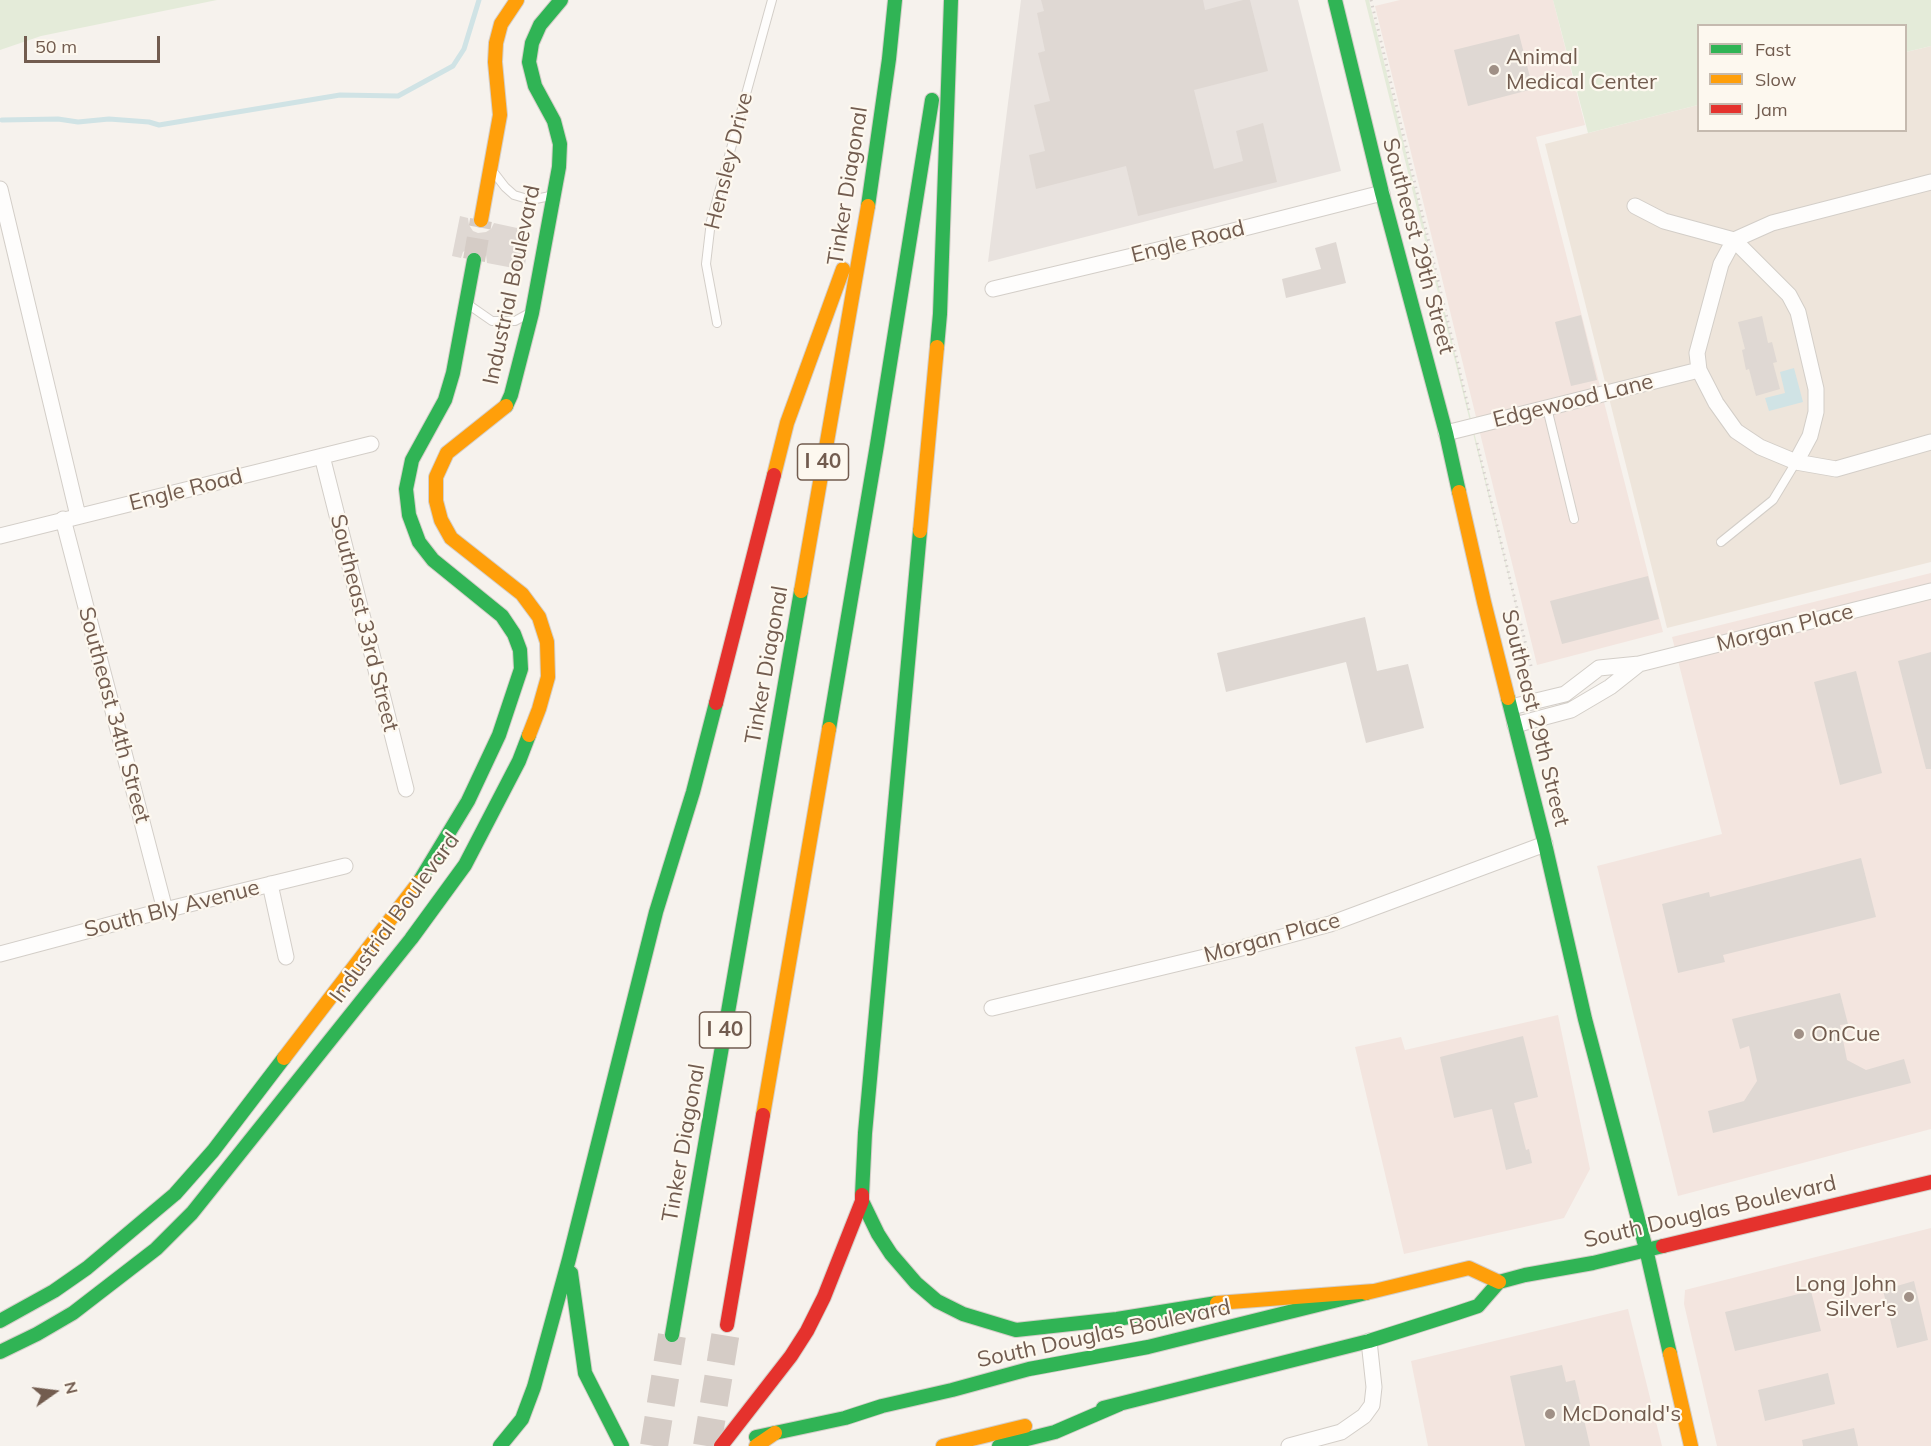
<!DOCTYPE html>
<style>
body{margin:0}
#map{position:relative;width:1931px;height:1446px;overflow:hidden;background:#f6f2ed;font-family:Mulish,sans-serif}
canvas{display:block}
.legend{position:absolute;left:1697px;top:24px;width:210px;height:108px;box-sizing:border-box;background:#fdf8ef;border:2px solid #c5baaf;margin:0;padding:8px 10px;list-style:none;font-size:18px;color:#725c4f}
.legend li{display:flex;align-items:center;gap:12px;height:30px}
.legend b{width:30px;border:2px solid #c5baaf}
.north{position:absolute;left:24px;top:1362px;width:60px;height:60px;-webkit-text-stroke:4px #fdf8ef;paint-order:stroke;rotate:76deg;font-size:16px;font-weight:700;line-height:24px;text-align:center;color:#725c4f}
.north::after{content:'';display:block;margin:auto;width:21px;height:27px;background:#725c4f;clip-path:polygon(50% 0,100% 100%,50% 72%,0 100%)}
.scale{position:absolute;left:24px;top:36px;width:136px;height:27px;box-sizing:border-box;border:3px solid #725c4f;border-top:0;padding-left:8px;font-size:18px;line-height:21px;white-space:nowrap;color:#725c4f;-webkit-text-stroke:4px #fdf8ef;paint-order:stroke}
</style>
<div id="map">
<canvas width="1931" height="1446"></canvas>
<ul class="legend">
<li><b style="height:8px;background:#30b455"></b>Fast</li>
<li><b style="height:8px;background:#ff9f0a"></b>Slow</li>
<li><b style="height:8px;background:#e5322d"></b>Jam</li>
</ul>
<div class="north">N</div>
<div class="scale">50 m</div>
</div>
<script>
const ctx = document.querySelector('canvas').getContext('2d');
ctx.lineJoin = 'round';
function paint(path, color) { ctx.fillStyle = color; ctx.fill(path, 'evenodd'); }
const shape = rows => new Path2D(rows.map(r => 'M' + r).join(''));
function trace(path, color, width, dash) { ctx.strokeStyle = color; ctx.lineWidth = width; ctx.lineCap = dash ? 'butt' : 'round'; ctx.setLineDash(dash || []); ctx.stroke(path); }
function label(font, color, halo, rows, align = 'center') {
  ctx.font = font + ' Mulish,sans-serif'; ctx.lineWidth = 4.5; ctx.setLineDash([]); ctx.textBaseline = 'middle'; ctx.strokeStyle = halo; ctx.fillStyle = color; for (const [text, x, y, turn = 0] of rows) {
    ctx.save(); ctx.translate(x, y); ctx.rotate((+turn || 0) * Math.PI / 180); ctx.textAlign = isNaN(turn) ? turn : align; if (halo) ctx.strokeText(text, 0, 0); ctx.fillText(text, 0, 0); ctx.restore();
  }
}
const residential = shape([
 [1931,46,1931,562,1667,628,1545,144,1698,105,1698,130,1906,130,1906,52]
]);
const commercial = shape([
 [1400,0,1553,0,1585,125,1536,137,1663,632,1537,665,1375,6],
 [1931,573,1931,1129,1678,1196,1597,866,1722,834,1672,637],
 [1558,1015,1590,1169,1564,1218,1404,1254,1355,1047,1401,1037,1405,1050],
 [1931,1228,1931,1446,1717,1446,1684,1304,1685,1290],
 [1628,1309,1662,1446,1428,1446,1411,1361]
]);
const industrial = shape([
 [1021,0,1298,0,1341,171,988,262]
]);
const green = shape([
 [0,0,217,0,41,36,0,50],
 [1365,0,1369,0,1531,666],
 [1553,0,1931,0,1931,46,1906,52,1906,26,1698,26,1698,105,1588,133]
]);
const water = shape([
 [1794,368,1803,402,1769,411,1765,398,1785,393,1780,372]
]);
const stream = shape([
 [2,120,58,119,78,122,109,119,149,122,159,125,340,95,398,96,453,66,464,49,479,0]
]);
const building = shape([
 [1041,0,1203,0,1205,10,1243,0,1250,0,1268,71,1194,90,1214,169,1243,161,1236,131,1263,123,1277,182,1138,216,1126,166,1036,189,1029,155,1045,151,1034,105,1050,101,1038,53,1045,51,1037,13,1044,11],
 [1519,34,1533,89,1468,106,1454,50],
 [460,216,468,218,469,225,473,231,478,233,486,232,491,229,494,223,531,231,524,270,487,263,486,255,483,250,477,247,469,248,463,252,461,258,452,256],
 [1336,242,1346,283,1286,298,1282,279,1321,269,1315,248],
 [1581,315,1597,380,1571,386,1555,322],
 [1762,316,1768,343,1772,342,1777,362,1773,363,1780,389,1756,396,1749,369,1746,370,1742,350,1745,349,1738,322],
 [1648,576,1659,619,1562,644,1550,601],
 [1365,617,1377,671,1408,664,1424,728,1366,743,1346,662,1226,692,1217,653],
 [1931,652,1931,769,1926,769,1898,661],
 [1856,671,1882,773,1840,785,1814,682],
 [1861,858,1876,917,1723,955,1725,962,1678,973,1662,904,1709,892,1710,897],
 [1840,993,1848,1024,1840,1025,1847,1060,1866,1070,1904,1059,1911,1083,1713,1133,1708,1111,1744,1101,1757,1081,1749,1046,1740,1049,1732,1019],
 [1523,1036,1538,1097,1514,1103,1526,1150,1529,1149,1532,1163,1506,1170,1492,1109,1454,1118,1440,1057],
 [1914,1281,1928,1340,1897,1348,1883,1290],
 [1811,1291,1821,1331,1735,1351,1725,1312],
 [1562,1365,1566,1382,1575,1380,1590,1446,1525,1446,1510,1376],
 [1828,1373,1835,1404,1765,1421,1758,1390],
 [1854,1428,1858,1446,1803,1446,1802,1440]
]);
const secondaryTunnel = shape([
 [474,260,481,220]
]);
const highwayTunnel = shape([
 [654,1446,672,1335],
 [707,1446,727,1325]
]);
const path = shape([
 [1371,0,1469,410],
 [1477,443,1531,666]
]);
const lane = shape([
 [495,174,505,187,514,195,531,200,550,196],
 [469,305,492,321,515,321,526,315],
 [717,323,706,264,711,221,772,0],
 [1547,408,1574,519],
 [1721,542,1773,500,1796,462]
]);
const street = shape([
 [1931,182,1772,223,1734,240,1721,264,1697,353,1699,370,1716,403,1736,431,1760,447,1796,462,1836,469,1931,442],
 [0,189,78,516],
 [1635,206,1664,221,1734,240,1789,295,1798,312,1816,389,1816,412,1810,436,1796,462],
 [993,289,1166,248,1382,193],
 [1446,433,1699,370],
 [322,456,406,789],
 [63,519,165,910],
 [0,536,371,444],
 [1511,707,1565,694,1599,668,1639,664,1931,591],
 [1515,725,1571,710,1610,687,1639,664],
 [270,884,286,957],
 [0,954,165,910,345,866],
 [992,1008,1234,950,1330,924,1545,844],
 [1289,1446,1341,1432,1364,1416,1372,1405,1374,1387,1369,1341]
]);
const fast = shape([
 [1335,0,1382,193,1446,433,1459,492],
 [868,206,889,59,895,0],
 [937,347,940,314,951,0],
 [506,406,511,395,532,313,559,167,560,144,554,121,535,86,529,62,532,43,540,25,561,0],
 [1508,698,1545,844,1585,1019,1646,1249,1670,1354],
 [829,729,877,445,932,100],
 [419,882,468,801,499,735,521,669,520,650,514,634,502,616,433,560,419,542,409,515,406,489,412,460,445,400,453,373,474,260],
 [862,1195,865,1133,920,531],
 [862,1201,878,1234,891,1254,916,1283,937,1301,963,1314,1016,1330,1117,1319,1217,1303],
 [571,1273,585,1373,622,1446],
 [0,1321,54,1291,87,1268,175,1194,213,1151,284,1058],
 [672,1335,801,591],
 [0,1352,37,1334,73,1313,156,1249,192,1213,411,939,465,865,519,761,529,735],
 [1103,1408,1369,1341,1457,1313,1478,1306,1499,1282,1525,1275,1593,1263,1663,1246],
 [756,1437,845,1418,882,1406,952,1390,1029,1369,1148,1347,1366,1293],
 [500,1446,522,1419,534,1387,569,1259,656,912,693,792,716,703],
 [999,1446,1055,1432,1120,1404]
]);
const slow = shape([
 [481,220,500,115,495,62,496,43,501,24,517,0],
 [506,406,447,453,436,477,436,501,441,520,451,538,522,594,539,617,547,642,548,677,539,709,529,735],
 [774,475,787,423,843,269],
 [1459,492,1484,602,1508,698],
 [920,531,937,347],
 [801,591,868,206],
 [284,1058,419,882],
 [763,1115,829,729],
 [1366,1293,1469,1268,1499,1282],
 [1217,1303,1374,1291],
 [1670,1354,1691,1446],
 [756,1446,775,1433],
 [943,1446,1025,1426]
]);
const jam = shape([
 [716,703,774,475],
 [1663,1246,1931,1182],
 [727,1325,763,1115],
 [721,1446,791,1356,807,1331,824,1297,862,1201,862,1195]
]);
const markers = [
 [1494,70,6,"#a09086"],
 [1799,1034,6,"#a09086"],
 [1909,1297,6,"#a09086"],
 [1550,1414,6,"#a09086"]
];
const shields = [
 [823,462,51],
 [725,1030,51]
];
const shieldNames = [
 ["I 40",823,462],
 ["I 40",725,1030]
];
const poiNames = [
 ["Animal",1506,57],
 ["Medical Center",1506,82],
 ["OnCue",1811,1034],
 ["Long John",1897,1284,"right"],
 ["Silver's",1897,1309,"right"],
 ["McDonald's",1562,1414]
];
const streetNames = [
 ["Hensley Drive",729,161,-76],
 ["Tinker Diagonal",848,186,-81],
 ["Engle Road",1188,242,-14],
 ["Southeast 29th Street",1418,246,75],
 ["Industrial Boulevard",512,285,-78],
 ["Edgewood Lane",1573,401,-14],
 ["Engle Road",186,490,-14],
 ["Southeast 33rd Street",364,623,76],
 ["Morgan Place",1785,628,-14],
 ["Tinker Diagonal",767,665,-80],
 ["Southeast 34th Street",114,715,75],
 ["Southeast 29th Street",1535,718,76],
 ["South Bly Avenue",172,909,-14],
 ["Industrial Boulevard",395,918,-54],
 ["Morgan Place",1272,938,-15],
 ["Tinker Diagonal",684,1143,-80],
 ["South Douglas Boulevard",1710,1212,-13],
 ["South Douglas Boulevard",1104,1334,-12]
];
paint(residential, '#eee5db');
paint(commercial, '#f3e5df');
paint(industrial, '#e8e2de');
paint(green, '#e4ebd9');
paint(water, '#d0e3e5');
trace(stream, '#d0e3e5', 5);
paint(building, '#dfd8d3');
trace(secondaryTunnel, '#d5ccc6', 22, [22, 11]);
trace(highwayTunnel, '#d5ccc6', 28, [28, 14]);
trace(lane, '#d3cec8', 10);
trace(street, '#d3cec8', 17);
trace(fast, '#d4cec8', 16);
trace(slow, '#d4cec8', 16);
trace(jam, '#d4cec8', 16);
trace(path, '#d7d1cd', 3, [1.5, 4.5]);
trace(lane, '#fefdfc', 8);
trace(street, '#fefdfc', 15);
trace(fast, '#30b455', 14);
trace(slow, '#ff9f0a', 14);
trace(jam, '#e5322d', 14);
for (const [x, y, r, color] of markers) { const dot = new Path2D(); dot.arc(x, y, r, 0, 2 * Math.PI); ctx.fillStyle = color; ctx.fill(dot); trace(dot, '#fdf8ef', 2); }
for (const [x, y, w] of shields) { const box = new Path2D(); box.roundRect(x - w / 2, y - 18, w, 36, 4.5); ctx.fillStyle = '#fdf8ef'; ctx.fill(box); trace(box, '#725c4f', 1.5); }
label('bold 21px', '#725c4f', null, shieldNames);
label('22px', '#725c4f', '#fdf8ef', poiNames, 'left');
label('22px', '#725c4f', '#fdf8ef', streetNames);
</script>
